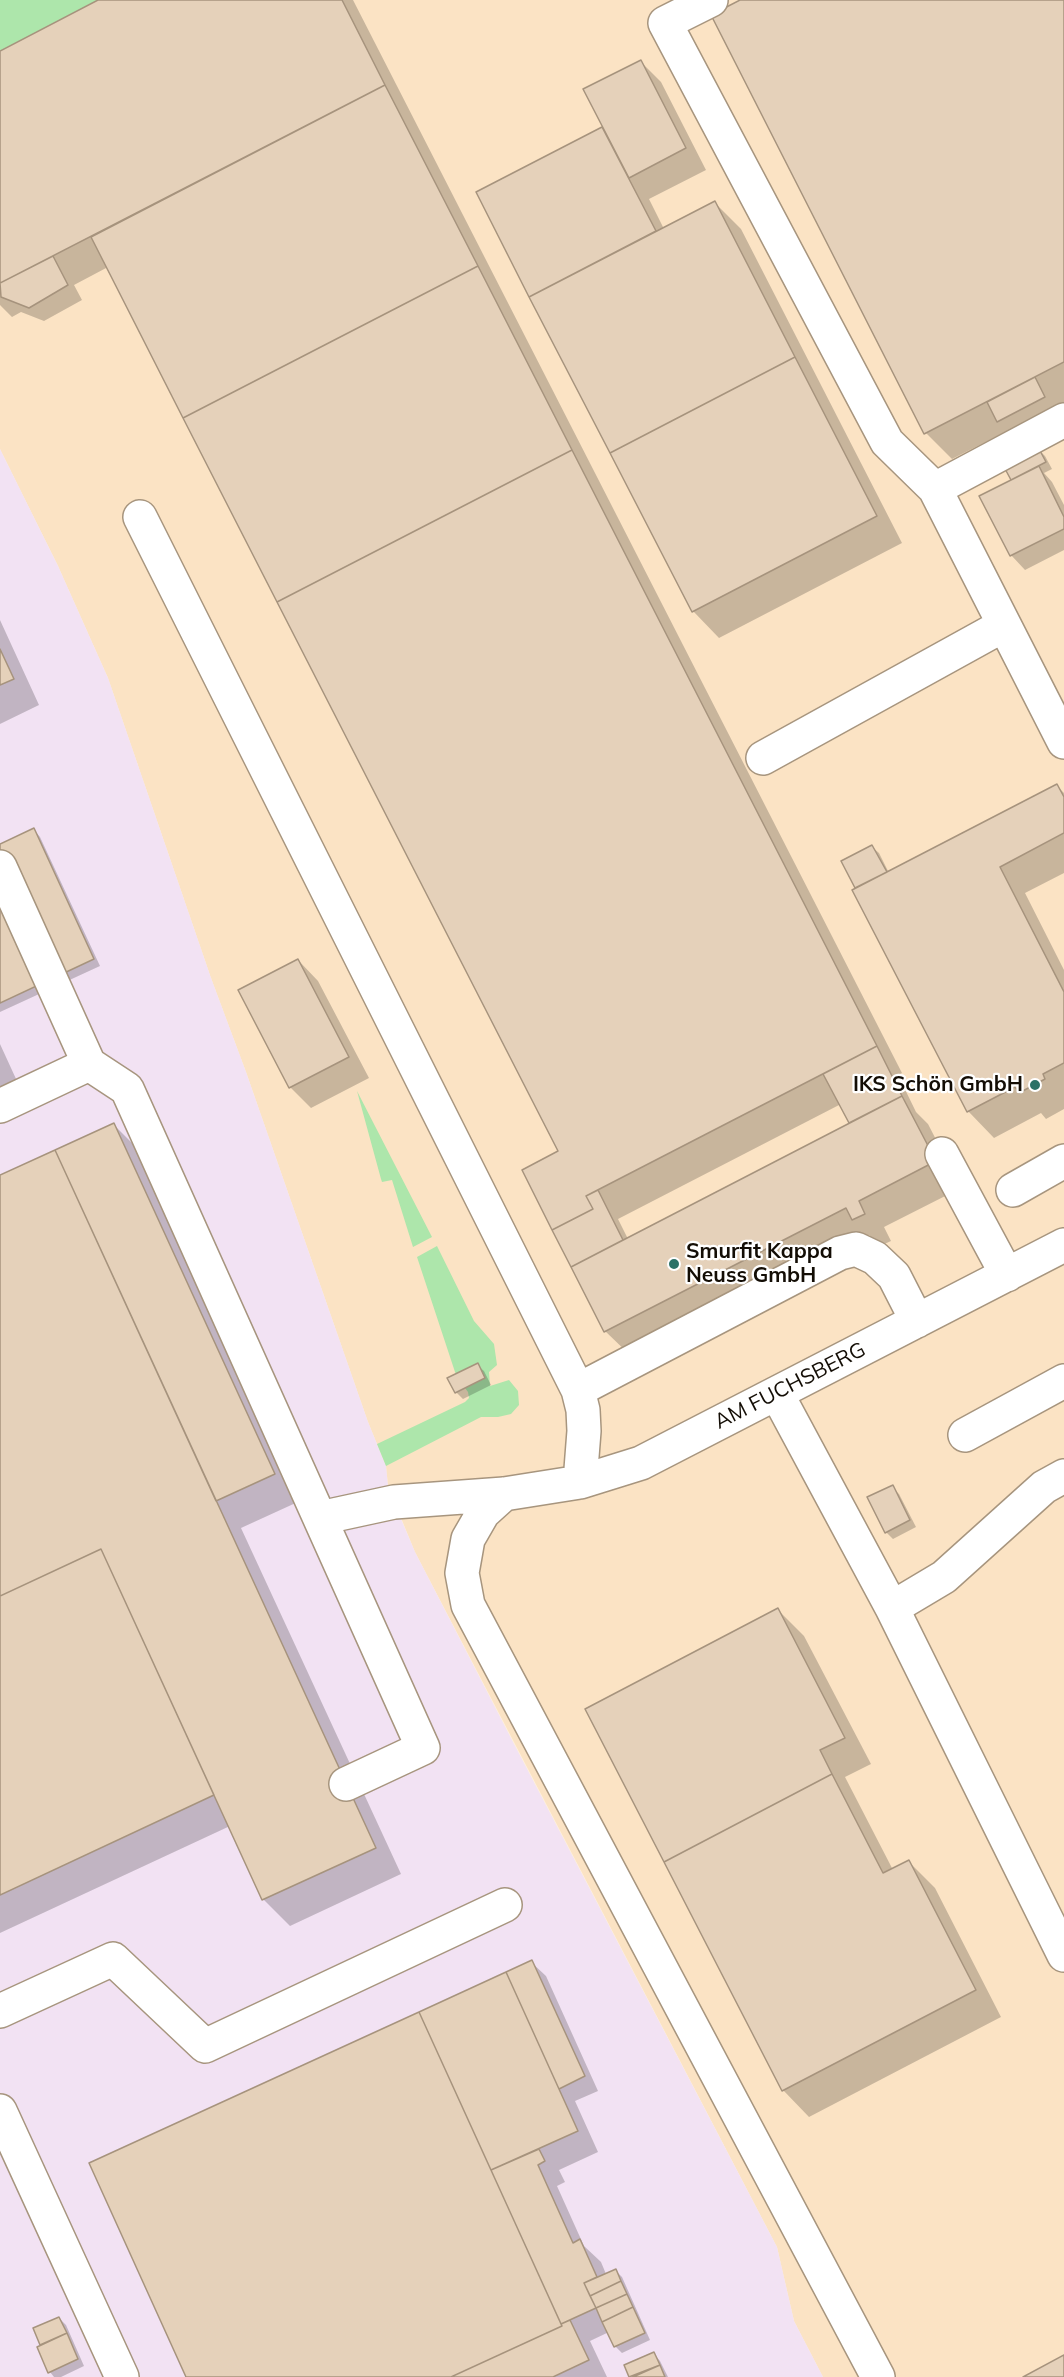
<!DOCTYPE html>
<meta charset="utf-8">
<style>
body{margin:0}
canvas{display:block;background:#fef0dc}
</style>
<canvas width="1064" height="2377"></canvas>
<script>
const ctx = document.querySelector('canvas').getContext('2d');
ctx.lineJoin = 'round';
function paint(path, color) { ctx.fillStyle = color; ctx.fill(path, 'evenodd'); }
const shape = rows => new Path2D(rows.map(r => 'M' + r).join(''));
function trace(path, color, width, dash) { ctx.strokeStyle = color; ctx.lineWidth = width; ctx.lineCap = dash ? 'butt' : 'round'; ctx.setLineDash(dash || []); ctx.stroke(path); }
function label(font, color, halo, rows, align = 'center') {
  ctx.font = font + ' Mulish,sans-serif'; ctx.lineWidth = 4.5; ctx.setLineDash([]); ctx.textBaseline = 'middle'; ctx.strokeStyle = halo; ctx.fillStyle = color; for (const [text, x, y, turn = 0] of rows) {
    ctx.save(); ctx.translate(x, y); ctx.rotate((+turn || 0) * Math.PI / 180); ctx.textAlign = isNaN(turn) ? turn : align; if (halo) ctx.strokeText(text, 0, 0); ctx.fillText(text, 0, 0); ctx.restore();
  }
}
const built = shape([
 [0,0,1064,0,1064,2377,823,2377,794,2321,777,2247,415,1552,388,1486,386,1466,368,1422,246,1072,211,978,108,678,58,566,0,449]
]);
const industrial = shape([
 [0,449,58,566,108,678,211,978,246,1072,368,1422,386,1466,388,1486,401,1519,415,1552,514,1744,777,2247,794,2321,823,2377,0,2377]
]);
const green = shape([
 [0,0,98,0,0,51],
 [357,1091,432,1237,413,1247,392,1180,382,1182,381,1179],
 [437,1246,474,1321,494,1344,497,1365,489,1372,490,1386,509,1380,518,1391,519,1405,511,1414,498,1417,481,1417,386,1466,377,1444,465,1402,469,1398,468,1392,465,1388,485,1378,478,1363,456,1374,455,1372,417,1257]
]);
const shadow = shape([
 [102,0,353,0,902,1073,898,1075,916,1112,928,1124,961,1188,884,1227,891,1241,880,1246,869,1235,632,1357,605,1331,572,1266,560,1152,108,267,74,285,82,300,44,321,21,312,12,317,0,305,0,52],
 [841,1104,851,1124,628,1239,618,1219],
 [743,0,1064,0,1064,402,952,459,926,433],
 [640,61,661,82,706,170,649,199,664,229,715,203,741,229,902,543,719,638,693,611,478,193,604,128],
 [1038,449,1045,456,1052,469,1044,473,1052,482,1064,505,1064,550,1025,570,1011,555,1012,479],
 [0,620,39,705,0,724],
 [1057,786,1064,793,1064,873,1025,893,1064,970,1064,1109,1046,1119,1041,1113,994,1138,968,1111,843,861,872,847,879,853,889,873],
 [34,830,40,837,100,966,0,1012,0,845],
 [298,960,318,981,369,1078,311,1108,291,1088,240,991],
 [0,1044,28,1105,0,1118],
 [113,1124,140,1151,300,1501,241,1528,401,1874,290,1926,264,1900,230,1826,0,1933,0,1177],
 [477,1365,484,1371,491,1385,463,1399,456,1392],
 [892,1487,899,1494,916,1527,893,1539,886,1532],
 [778,1610,804,1636,871,1764,845,1777,893,1870,909,1862,935,1888,1001,2017,809,2117,783,2090],
 [531,1962,546,1976,598,2091,575,2101,598,2152,559,2170,565,2182,557,2186,584,2246,601,2262,606,2274,615,2270,622,2277,650,2340,622,2353,615,2346,609,2332,590,2341,607,2377,188,2377,91,2164],
 [59,2318,66,2325,84,2366,61,2377,54,2377,50,2372,42,2345,35,2329],
 [654,2354,660,2361,668,2377,630,2377,626,2366]
]);
const building = shape([
 [98,0,342,0,385,85,0,283,0,51,98,0],
 [740,0,1064,0,1064,362,924,434,711,15,740,0],
 [641,60,686,148,629,178,583,89,641,60],
 [385,85,478,266,183,418,91,237,385,85],
 [602,127,656,231,529,297,476,192,602,127],
 [715,201,795,357,610,453,529,297,715,201],
 [53,256,68,285,29,308,1,297,0,283,53,256],
 [478,266,572,450,277,602,183,418,478,266],
 [795,357,877,516,692,612,610,453,795,357],
 [1035,377,1045,397,997,422,987,402,1035,377],
 [1038,447,1046,462,1011,480,1003,465,1038,447],
 [572,450,877,1046,586,1196,593,1209,552,1230,522,1170,558,1151,277,602,572,450],
 [1039,466,1064,517,1064,529,1010,556,979,496,1039,466],
 [0,649,14,679,0,685,0,649],
 [1057,784,1064,797,1064,833,1000,867,1064,992,1064,1063,1043,1074,1045,1079,1019,1093,1015,1087,967,1112,852,890,1057,784],
 [34,828,94,959,0,1003,0,844,34,828],
 [872,845,887,872,855,888,841,861,872,845],
 [298,959,349,1057,289,1088,238,990,298,959],
 [877,1046,902,1096,849,1123,823,1074,877,1046],
 [902,1096,936,1161,859,1201,865,1214,852,1220,846,1208,604,1332,571,1267,902,1096],
 [114,1123,275,1474,216,1501,55,1150,114,1123],
 [55,1150,376,1848,262,1900,101,1549,0,1596,0,1175,55,1150],
 [598,1190,623,1240,571,1267,552,1230,593,1209,586,1196,598,1190],
 [478,1363,485,1378,455,1393,447,1378,478,1363],
 [893,1485,910,1520,885,1533,867,1497,893,1485],
 [101,1549,214,1795,0,1895,0,1596,101,1549],
 [778,1608,845,1738,820,1750,832,1774,664,1862,585,1709,778,1608],
 [832,1774,883,1873,909,1860,976,1990,782,2091,664,1862,832,1774],
 [532,1960,585,2076,559,2089,506,1972,532,1960],
 [506,1972,578,2131,491,2170,419,2012,506,1972],
 [419,2012,562,2326,451,2377,186,2377,89,2163,419,2012],
 [539,2149,545,2161,538,2165,573,2243,580,2239,597,2277,584,2283,596,2308,561,2324,491,2170,539,2149],
 [616,2269,621,2281,590,2296,584,2283,616,2269],
 [621,2281,627,2294,596,2308,590,2296,621,2281],
 [627,2294,633,2307,602,2322,596,2308,627,2294],
 [633,2307,645,2333,614,2347,602,2322,633,2307],
 [59,2317,67,2333,40,2345,33,2328,59,2317],
 [570,2320,589,2360,553,2377,451,2377,562,2326,561,2324,570,2320],
 [67,2333,78,2359,48,2373,37,2347,67,2333],
 [654,2352,660,2365,629,2377,624,2365,654,2352],
 [1064,2355,1064,2377,1023,2377,1064,2355],
 [660,2365,665,2377,633,2377,660,2365]
]);
const minor = shape([
 [711,0,665,23,887,442,935,489,1064,742],
 [935,489,1064,420],
 [140,517,578,1390,583,1410,584,1431,580,1482],
 [763,758,1004,625],
 [0,867,89,1064],
 [0,1106,89,1064,127,1089,423,1748,346,1784],
 [942,1154,1007,1275],
 [1013,1190,1064,1161],
 [578,1390,840,1253,856,1249,875,1258,894,1276,917,1321],
 [777,1394,892,1608,1064,1955],
 [965,1435,1064,1381],
 [504,1494,483,1513,468,1539,462,1573,468,1605,878,2377],
 [320,1518,394,1502,504,1494,580,1482,641,1463,1064,1245],
 [892,1608,944,1577,1044,1487,1064,1476],
 [0,2011,113,1959,205,2046,505,1905],
 [0,2111,122,2377]
]);
const markers = [
 [1035,1085,6,"#2b7167"],
 [674,1264,6,"#2b7167"]
];
const poiNames = [
 ["IKS Schön GmbH",1023,1085],
 ["Smurfit Kappa",686,1252,"left"],
 ["Neuss GmbH",686,1276,"left"]
];
const streetNames = [
 ["AM FUCHSBERG",790,1386,-27]
];
paint(built, '#fbe3c4');
paint(industrial, '#f2e2f3');
paint(green, '#ade6ab');
paint(shadow, '#0003');
paint(building, '#e5d1ba');
trace(building, '#a6937d', 1.5);
trace(minor, '#a7957e', 36);
trace(minor, '#fff', 33);
for (const [x, y, r, color] of markers) { const dot = new Path2D(); dot.arc(x, y, r, 0, 2 * Math.PI); ctx.fillStyle = color; ctx.fill(dot); trace(dot, '#fff', 2); }
label('bold 21px', '#130d05', '#fff', poiNames, 'right');
label('21px', '#130d05', '#fff', streetNames);
</script>
